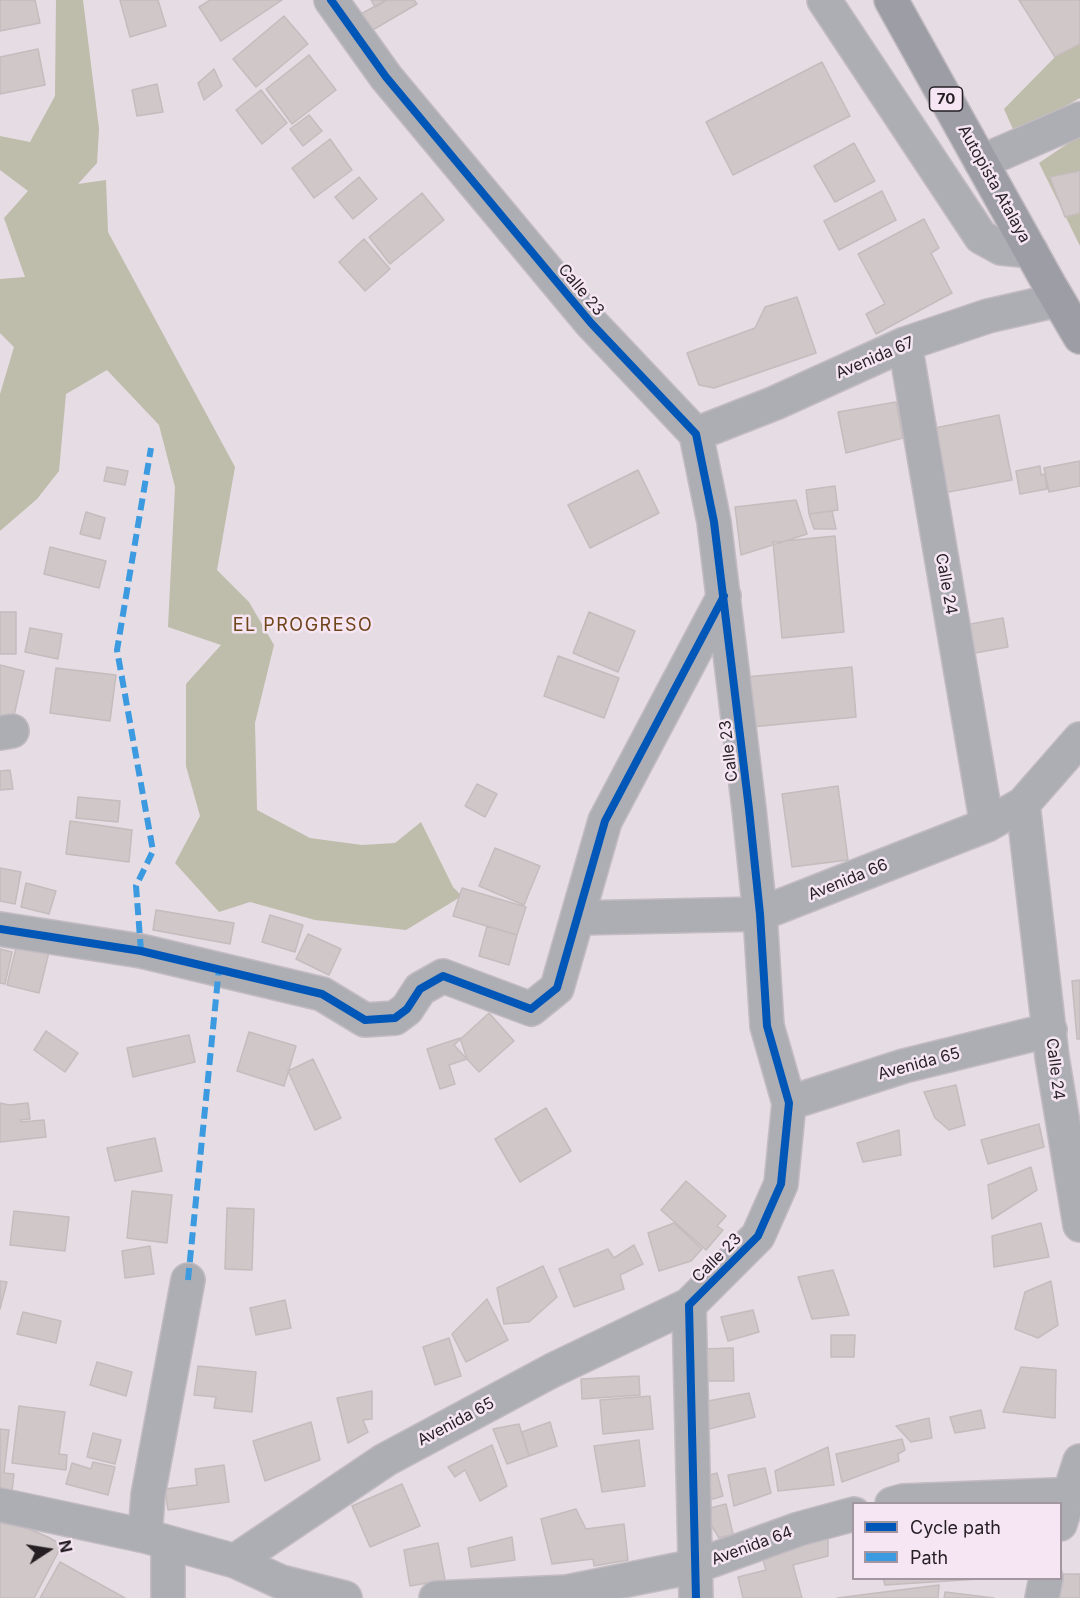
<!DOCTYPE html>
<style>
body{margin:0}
#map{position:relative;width:1080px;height:1598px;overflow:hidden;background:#e6dce4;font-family:Inter,sans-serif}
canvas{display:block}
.legend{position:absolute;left:852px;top:1502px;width:210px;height:78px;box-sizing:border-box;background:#f6e6f4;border:2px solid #a296a1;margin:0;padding:8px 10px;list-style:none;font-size:18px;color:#251f24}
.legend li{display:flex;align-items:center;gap:12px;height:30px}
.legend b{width:30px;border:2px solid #a296a1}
.north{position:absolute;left:18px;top:1520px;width:60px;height:60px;-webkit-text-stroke:4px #f6e6f4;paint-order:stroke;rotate:78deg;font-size:16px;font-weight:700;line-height:24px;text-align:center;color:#251f24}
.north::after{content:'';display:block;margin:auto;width:21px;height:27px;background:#251f24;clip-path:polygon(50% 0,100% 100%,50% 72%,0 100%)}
</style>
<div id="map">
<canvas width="1080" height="1598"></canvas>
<ul class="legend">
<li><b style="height:8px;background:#0057b8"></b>Cycle path</li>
<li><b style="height:8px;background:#3c9be0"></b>Path</li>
</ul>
<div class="north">N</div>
</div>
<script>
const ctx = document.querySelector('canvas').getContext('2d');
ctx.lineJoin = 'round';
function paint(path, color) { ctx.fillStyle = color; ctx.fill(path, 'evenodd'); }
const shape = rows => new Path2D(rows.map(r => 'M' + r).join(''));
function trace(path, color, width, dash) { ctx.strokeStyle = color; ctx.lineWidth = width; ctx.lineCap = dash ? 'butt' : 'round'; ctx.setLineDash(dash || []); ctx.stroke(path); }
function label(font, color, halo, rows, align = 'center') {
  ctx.font = font + ' Inter,sans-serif'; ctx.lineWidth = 5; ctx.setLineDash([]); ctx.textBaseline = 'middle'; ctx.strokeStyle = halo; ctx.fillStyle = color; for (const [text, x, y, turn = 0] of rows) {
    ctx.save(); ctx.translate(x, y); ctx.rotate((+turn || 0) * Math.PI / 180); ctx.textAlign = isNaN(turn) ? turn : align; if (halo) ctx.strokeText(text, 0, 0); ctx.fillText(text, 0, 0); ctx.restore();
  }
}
const forest = shape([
 [56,0,83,0,99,129,97,163,78,184,106,180,108,232,235,467,217,570,249,602,274,645,255,723,257,810,310,838,362,845,395,843,421,822,453,887,462,896,406,930,315,920,250,902,219,912,175,863,200,816,186,766,186,684,221,645,168,627,175,487,159,425,107,370,66,394,59,471,37,499,0,531,0,394,14,347,0,333,0,279,25,277,4,218,28,191,0,170,0,136,30,142,55,96],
 [1080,44,1080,98,1015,134,1004,109,1055,57],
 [1080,138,1080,246,1039,163,1070,142]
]);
const building = shape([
 [0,0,35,0,40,23,0,31,0,0],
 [120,0,158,0,166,26,130,37,120,0],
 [210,0,282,0,221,41,199,7,210,0],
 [371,0,387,0,375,7,371,0],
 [386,0,414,0,417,4,371,31,361,14,386,0],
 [1019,0,1080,0,1080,44,1055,57,1019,0],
 [284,16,308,44,256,87,233,59,284,16],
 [38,49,45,85,0,94,0,57,38,49],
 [309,55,336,90,292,124,266,89,309,55],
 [822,62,850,116,733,175,706,122,822,62],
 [214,69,222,86,204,100,198,83,214,69],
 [157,84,163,112,137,116,132,90,157,84],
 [261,90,287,123,262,144,236,110,261,90],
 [309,115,322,131,303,146,290,129,309,115],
 [330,139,352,170,314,198,292,168,330,139],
 [854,143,875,181,835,202,814,166,854,143],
 [1080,171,1080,213,1065,217,1050,177,1080,171],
 [359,177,377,199,353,219,335,197,359,177],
 [882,191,896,220,839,250,824,221,882,191],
 [422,193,444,220,390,264,369,237,422,193],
 [924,219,939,248,931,253,952,293,876,334,866,314,885,304,858,254,924,219],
 [364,239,390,269,365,291,339,262,364,239],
 [797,297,816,353,714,388,699,385,687,353,755,328,765,307,797,297],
 [896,402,903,438,846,453,838,412,896,402],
 [999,415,1012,480,938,494,925,430,999,415],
 [1080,461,1080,486,1049,492,1044,468,1080,461],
 [1040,466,1041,475,1045,474,1047,489,1020,494,1016,471,1040,466],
 [107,467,128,471,125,485,104,481,107,467],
 [638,470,659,513,590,548,568,505,638,470],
 [835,486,838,510,809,514,806,490,835,486],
 [796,500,807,534,741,555,735,507,796,500],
 [832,511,836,529,814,529,809,514,832,511],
 [86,512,105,518,100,539,80,534,86,512],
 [835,536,844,632,782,638,773,542,835,536],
 [50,547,106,561,99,588,44,574,50,547],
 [0,612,16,612,16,654,0,654,0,612],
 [589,612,635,631,618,672,573,653,589,612],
 [1003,618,1008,647,970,654,965,625,1003,618],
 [30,628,62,634,58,659,25,652,30,628],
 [558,656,619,678,604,718,544,696,558,656],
 [0,665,24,671,13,720,0,717,0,665],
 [852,667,856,717,751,727,746,677,852,667],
 [56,668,116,675,110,721,50,713,56,668],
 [10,770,13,789,0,790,0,771,10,770],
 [477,784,497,794,485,817,465,806,477,784],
 [838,786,848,860,792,867,782,794,838,786],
 [78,797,120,801,118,822,76,818,78,797],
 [70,821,132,830,129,862,66,854,70,821],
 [495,848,540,866,524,905,479,886,495,848],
 [0,868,21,872,15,904,0,901,0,868],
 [26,883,56,891,49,914,21,907,26,883],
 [462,888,526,907,517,935,453,916,462,888],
 [156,910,234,923,230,944,153,930,156,910],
 [270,915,303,925,295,952,262,942,270,915],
 [487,926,517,935,509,965,479,956,487,926],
 [308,934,341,949,329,975,296,959,308,934],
 [17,944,49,952,39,993,7,985,17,944],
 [0,949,12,952,5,984,0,983,0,949],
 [1080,980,1080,1039,1077,1039,1072,981,1080,980],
 [489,1013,514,1041,479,1072,454,1045,489,1013],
 [46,1031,78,1053,65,1072,34,1050,46,1031],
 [249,1032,296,1046,284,1086,237,1071,249,1032],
 [189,1035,195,1062,133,1077,127,1048,189,1035],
 [460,1038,467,1059,449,1065,455,1084,440,1089,427,1049,460,1038],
 [313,1059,341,1118,315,1130,288,1071,313,1059],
 [956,1085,965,1125,949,1130,935,1118,924,1092,956,1085],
 [0,1103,9,1105,28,1103,30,1119,20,1120,21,1122,44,1120,46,1137,0,1142,0,1103],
 [546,1108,571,1151,520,1182,495,1139,546,1108],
 [1039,1124,1044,1147,988,1164,981,1140,1039,1124],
 [899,1130,901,1155,863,1162,857,1143,899,1130],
 [155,1138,162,1171,115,1181,107,1148,155,1138],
 [1031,1167,1037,1190,992,1219,988,1185,1031,1167],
 [686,1181,726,1216,717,1226,723,1230,706,1250,661,1210,686,1181],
 [132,1191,172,1195,167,1243,127,1238,132,1191],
 [227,1208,254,1209,252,1270,225,1269,227,1208],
 [14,1211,69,1217,65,1251,10,1245,14,1211],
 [674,1223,702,1249,691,1261,659,1271,648,1233,674,1223],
 [1041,1223,1049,1257,994,1267,992,1236,1041,1223],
 [634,1245,643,1264,620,1275,624,1289,574,1307,559,1269,608,1249,614,1258,634,1245],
 [150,1246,154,1274,125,1278,122,1251,150,1246],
 [543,1266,557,1297,529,1322,504,1324,497,1288,543,1266],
 [833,1270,849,1315,812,1319,798,1277,833,1270],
 [0,1281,7,1282,0,1309,0,1281],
 [1051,1281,1058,1325,1038,1338,1015,1329,1025,1292,1051,1281],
 [487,1299,508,1340,466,1362,452,1334,487,1299],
 [285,1300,291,1328,256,1335,250,1308,285,1300],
 [753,1310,759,1332,728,1341,721,1317,753,1310],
 [23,1312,61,1321,56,1343,17,1334,23,1312],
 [831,1335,855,1335,854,1357,831,1357,831,1335],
 [449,1338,461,1376,435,1385,423,1347,449,1338],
 [733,1348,734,1381,700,1381,700,1349,733,1348],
 [97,1362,132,1372,126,1396,90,1385,97,1362],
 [198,1366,256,1372,252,1412,214,1408,216,1397,194,1395,198,1366],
 [1021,1367,1056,1370,1055,1418,1003,1412,1021,1367],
 [639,1376,640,1395,582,1399,581,1379,639,1376],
 [372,1391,372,1419,363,1420,368,1432,348,1443,337,1398,372,1391],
 [749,1393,755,1417,698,1432,698,1403,749,1393],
 [650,1396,653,1429,603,1434,600,1400,650,1396],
 [19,1406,65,1412,59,1454,67,1455,66,1470,12,1463,19,1406],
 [981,1410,985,1428,955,1433,950,1417,981,1410],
 [929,1418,932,1438,911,1442,896,1426,929,1418],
 [311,1422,320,1460,265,1481,253,1441,311,1422],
 [550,1422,557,1446,529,1456,522,1432,550,1422],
 [519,1424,529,1456,507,1464,493,1429,519,1424],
 [0,1429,9,1430,4,1473,14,1474,12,1491,0,1490,0,1429],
 [93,1433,121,1440,115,1464,87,1457,93,1433],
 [902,1439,905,1450,898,1454,899,1461,842,1482,836,1454,902,1439],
 [639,1440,645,1486,602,1492,594,1446,639,1440],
 [492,1445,507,1486,480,1501,465,1470,455,1477,448,1467,492,1445],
 [828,1447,834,1485,778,1491,775,1471,828,1447],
 [93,1462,115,1467,108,1495,66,1484,72,1463,91,1469,93,1462],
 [224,1465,229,1502,168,1510,165,1489,197,1485,195,1469,224,1465],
 [765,1468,771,1493,734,1506,728,1475,765,1468],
 [717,1473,723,1496,703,1502,696,1479,717,1473],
 [402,1484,420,1526,370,1547,352,1506,402,1484],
 [726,1504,733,1534,719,1538,702,1510,726,1504],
 [576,1509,586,1529,624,1524,628,1560,594,1566,593,1559,552,1564,541,1519,576,1509],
 [0,1522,19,1525,48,1537,62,1545,34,1598,0,1598,0,1522],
 [828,1536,828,1556,793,1565,802,1598,743,1598,738,1577,766,1570,761,1553,828,1536],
 [512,1537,515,1560,471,1567,468,1548,512,1537],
 [438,1543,445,1580,410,1586,404,1550,438,1543],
 [60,1562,125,1598,40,1598,60,1562],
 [1060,1574,1080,1574,1080,1598,1048,1598,1060,1574],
 [883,1578,979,1578,979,1579,885,1585,883,1578],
 [939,1585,938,1598,837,1598,939,1585],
 [945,1592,994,1598,944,1598,945,1592]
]);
const minor = shape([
 [331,0,386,77,591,323,696,434,714,522,749,809,760,914,767,1026,789,1103,781,1184,758,1236,689,1305,696,1598],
 [824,0,981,237,1001,248,1031,251],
 [981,162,1080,119],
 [905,344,987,825],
 [696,434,775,403,905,344,988,316,1058,300],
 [0,733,12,731],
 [1023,804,1052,1057,1080,1225],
 [578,918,760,914,987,825,1023,804,1080,739],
 [0,929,141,951,322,994,365,1020,395,1018,407,1009,420,989,443,976,531,1009,557,988,605,821,724,596],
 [789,1103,904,1066,1050,1030],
 [892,1504,903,1501,1080,1494],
 [0,1505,145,1536,235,1561,281,1582,345,1598],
 [1060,1524,1080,1461],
 [145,1536,148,1495,188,1280],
 [168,1543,168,1598],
 [235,1561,385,1460,553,1370,689,1305],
 [436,1598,567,1592,696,1566,799,1529,854,1514],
 [1042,1598,1046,1578]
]);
const major = shape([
 [891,0,1049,284,1080,337]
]);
const quiet = shape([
 [141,951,136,886,153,851,117,650,151,448],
 [188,1280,219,968]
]);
const cycleway = shape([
 [331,0,386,77,591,323,696,434,714,522,749,809,760,914,767,1026,789,1103,781,1184,758,1236,689,1305,696,1598],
 [0,929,141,951,322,994,365,1020,395,1018,407,1009,420,989,443,976,531,1009,557,988,605,821,724,596]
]);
const shields = [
 [946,99,33]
];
const shieldNames = [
 ["70",946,99]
];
const streetNames = [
 ["Autopista Atalaya",994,184,61],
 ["Calle 23",581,290,50],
 ["Avenida 67",875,358,-23],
 ["Calle 24",946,584,80],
 ["Calle 23",729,751,-97],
 ["Avenida 66",848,880,-22],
 ["Avenida 65",919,1064,-15],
 ["Calle 24",1055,1069,83],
 ["Calle 23",717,1258,-45],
 ["Avenida 65",456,1422,-28],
 ["Avenida 64",752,1546,-20]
];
const neighbourhoodNames = [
 ["EL PROGRESO",303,626]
];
paint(forest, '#bebcaa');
paint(building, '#cfc7c8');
trace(building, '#c4bcbd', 1.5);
trace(minor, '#c2bbc1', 36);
trace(major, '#c2bbc1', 36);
trace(minor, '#adaeb4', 33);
trace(major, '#9d9ea5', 33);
trace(quiet, '#3c9be0', 6, [12, 6]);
trace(cycleway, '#0057b8', 8);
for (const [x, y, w] of shields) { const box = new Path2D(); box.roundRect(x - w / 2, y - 12, w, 24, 4.5); ctx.fillStyle = '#f6e6f4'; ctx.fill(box); trace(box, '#251f24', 1.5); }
label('bold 15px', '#251f24', null, shieldNames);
label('16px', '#251f24', '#f6e6f4', streetNames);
ctx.letterSpacing = '1.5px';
label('18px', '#6f461b', '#f6e6f4', neighbourhoodNames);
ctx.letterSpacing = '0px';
</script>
